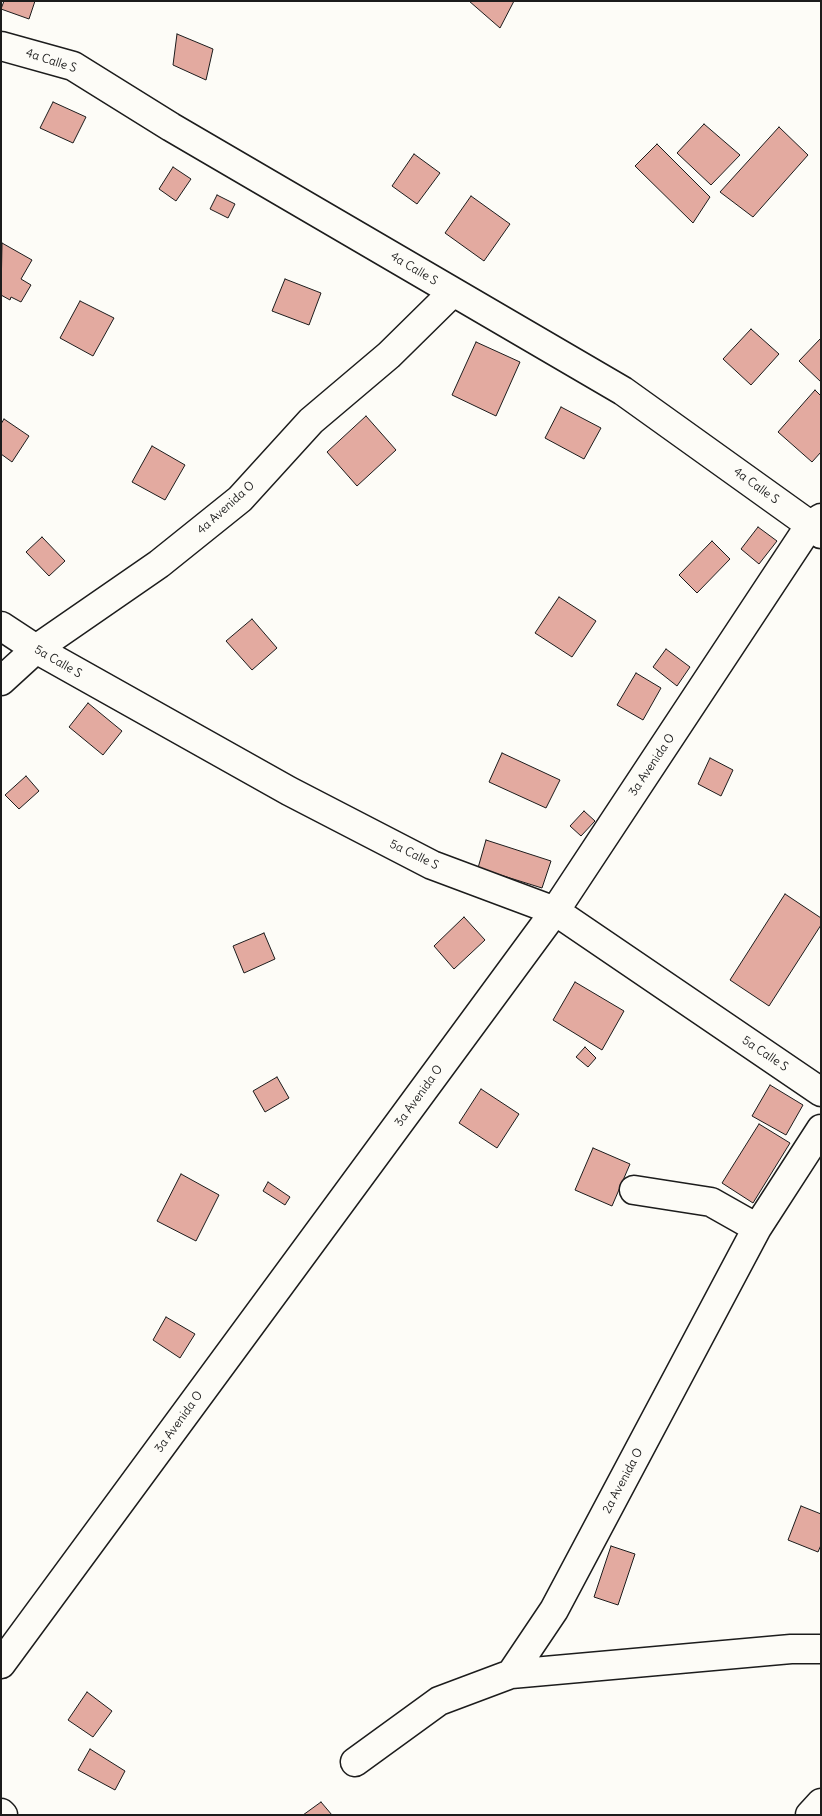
<!DOCTYPE html>
<style>
body{margin:0}
#map{position:relative;width:822px;height:1816px;overflow:hidden;background:#fdfcf7;font-family:Delius,sans-serif}
canvas{display:block}
.frame{position:absolute;inset:0;border:2px solid #1c1c1c;pointer-events:none}
</style>
<div id="map">
<canvas width="822" height="1816"></canvas>
<div class="frame"></div>
</div>
<script>
const ctx = document.querySelector('canvas').getContext('2d');
ctx.lineJoin = 'round';
function paint(path, color) { ctx.fillStyle = color; ctx.fill(path, 'evenodd'); }
const shape = rows => new Path2D(rows.map(r => 'M' + r).join(''));
function trace(path, color, width, dash) { ctx.strokeStyle = color; ctx.lineWidth = width; ctx.lineCap = dash ? 'butt' : 'round'; ctx.setLineDash(dash || []); ctx.stroke(path); }
function label(font, color, halo, rows, align = 'center') {
  ctx.font = font + ' Delius,sans-serif'; ctx.lineWidth = 4; ctx.setLineDash([]); ctx.textBaseline = 'middle'; ctx.strokeStyle = halo; ctx.fillStyle = color; for (const [text, x, y, turn = 0] of rows) {
    ctx.save(); ctx.translate(x, y); ctx.rotate((+turn || 0) * Math.PI / 180); ctx.textAlign = isNaN(turn) ? turn : align; if (halo) ctx.strokeText(text, 0, 0); ctx.fillText(text, 0, 0); ctx.restore();
  }
}
const building = shape([
 [4,1,35,1,29,19,1,9,4,1],
 [469,1,514,1,500,28,469,1],
 [177,34,213,49,206,80,173,65,177,34],
 [53,102,86,117,73,143,40,128,53,102],
 [704,124,740,155,711,185,677,153,704,124],
 [779,127,808,155,753,217,720,192,779,127],
 [657,144,710,197,693,223,635,166,657,144],
 [414,154,440,173,417,204,392,186,414,154],
 [173,167,191,179,176,201,159,189,173,167],
 [217,195,235,204,228,218,210,209,217,195],
 [471,196,510,224,484,261,445,233,471,196],
 [2,243,32,260,21,279,31,285,21,302,11,297,10,300,1,295,2,243],
 [285,279,321,293,309,325,272,311,285,279],
 [80,301,114,318,93,356,60,338,80,301],
 [751,329,779,354,751,385,723,359,751,329],
 [821,338,821,382,799,361,821,338],
 [476,342,520,362,496,416,452,395,476,342],
 [815,390,821,396,821,452,812,462,778,432,815,390],
 [561,407,601,428,584,459,545,438,561,407],
 [366,416,396,450,357,486,327,452,366,416],
 [4,419,29,436,12,462,1,454,1,424,4,419],
 [152,446,185,465,165,500,132,482,152,446],
 [758,527,777,541,759,564,741,549,758,527],
 [42,537,65,561,49,576,26,552,42,537],
 [712,541,730,559,697,593,679,575,712,541],
 [559,597,596,621,572,657,535,633,559,597],
 [252,619,277,648,252,670,226,641,252,619],
 [666,649,690,667,677,686,653,667,666,649],
 [636,673,661,688,643,720,617,705,636,673],
 [88,703,122,731,103,755,69,727,88,703],
 [502,753,560,780,546,808,489,782,502,753],
 [710,758,733,770,721,796,698,784,710,758],
 [26,776,39,791,19,809,5,795,26,776],
 [584,811,595,821,581,836,570,826,584,811],
 [486,840,551,861,542,888,478,868,486,840],
 [785,894,821,918,821,925,769,1006,730,980,785,894],
 [464,917,485,940,454,969,434,946,464,917],
 [264,933,275,959,244,973,233,946,264,933],
 [575,982,624,1011,602,1050,553,1020,575,982],
 [585,1047,596,1058,588,1067,576,1057,585,1047],
 [277,1077,289,1098,265,1112,253,1091,277,1077],
 [770,1085,803,1105,786,1135,752,1116,770,1085],
 [481,1089,519,1114,497,1148,459,1123,481,1089],
 [759,1124,790,1143,753,1203,722,1183,759,1124],
 [593,1148,630,1164,612,1206,575,1190,593,1148],
 [181,1174,219,1195,196,1241,157,1221,181,1174],
 [268,1182,290,1197,285,1205,263,1191,268,1182],
 [166,1317,195,1334,180,1358,153,1340,166,1317],
 [801,1506,821,1514,821,1545,818,1552,788,1540,801,1506],
 [611,1546,635,1554,618,1605,594,1597,611,1546],
 [87,1692,112,1711,93,1737,68,1720,87,1692],
 [90,1749,125,1771,115,1790,78,1770,90,1749],
 [321,1802,332,1815,303,1815,321,1802]
]);
const street = shape([
 [1,46,73,66,171,127,623,391,810,525,821,534],
 [1,626,36,649,289,791,432,865,555,911,821,1092],
 [1,681,36,649,159,564,240,499,311,421,389,355,453,292],
 [634,1190,711,1202,757,1228],
 [1,1664,555,911,810,525,821,518],
 [511,1674,791,1649,821,1649],
 [355,1762,439,1701,511,1674,554,1610,757,1228,821,1129],
 [1,1813,3,1815],
 [810,1815,821,1803]
]);
const streetNames = [
 ["4a Calle S",51,61,18],
 ["4a Calle S",414,269,31],
 ["4a Calle S",756,486,36],
 ["4a Avenida O",226,508,-42],
 ["5a Calle S",58,662,30],
 ["3a Avenida O",652,765,-56],
 ["5a Calle S",414,855,26],
 ["5a Calle S",765,1054,34],
 ["3a Avenida O",419,1096,-54],
 ["3a Avenida O",179,1422,-54],
 ["2a Avenida O",623,1481,-62]
];
paint(building, '#e3aaa0');
trace(building, '#1c1c1c', 1);
trace(street, '#1c1c1c', 31);
trace(street, '#fdfcf7', 28);
label('12px', '#1c1c1c', '#fdfcf7', streetNames);
</script>
